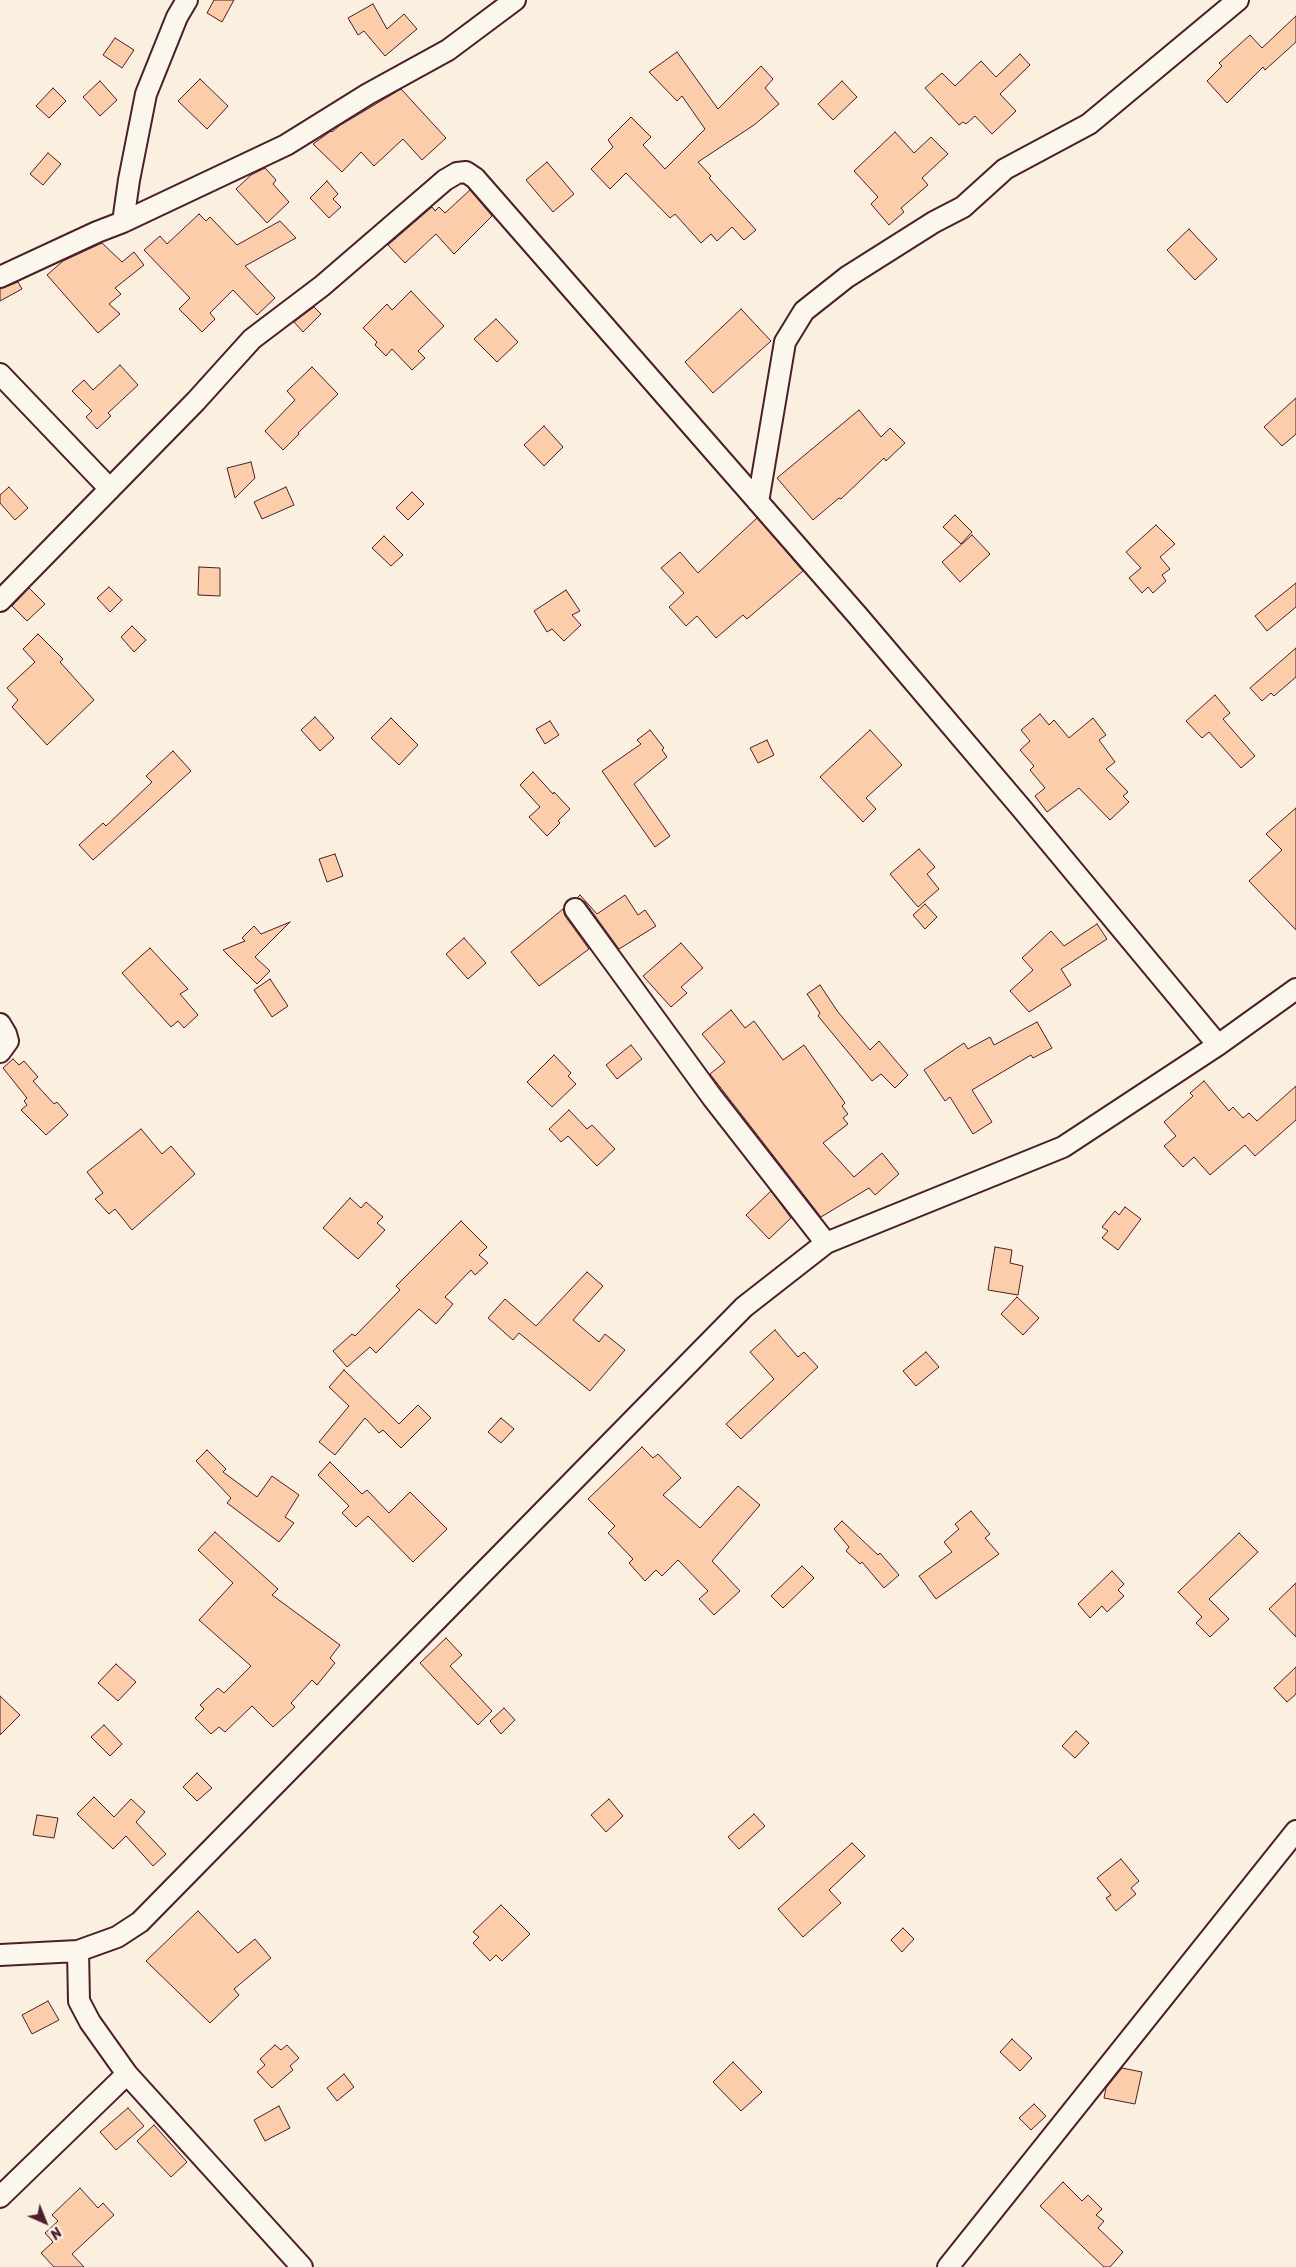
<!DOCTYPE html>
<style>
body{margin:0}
#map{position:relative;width:1296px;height:2267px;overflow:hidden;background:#fbefdf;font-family:Sriracha,sans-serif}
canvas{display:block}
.north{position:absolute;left:20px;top:2197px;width:50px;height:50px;-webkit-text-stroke:4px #fbf7ec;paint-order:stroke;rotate:136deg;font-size:14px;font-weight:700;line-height:20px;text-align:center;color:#4a1f2b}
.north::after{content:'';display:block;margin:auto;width:18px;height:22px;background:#4a1f2b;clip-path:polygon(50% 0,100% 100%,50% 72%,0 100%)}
</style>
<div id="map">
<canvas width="1296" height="2267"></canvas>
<div class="north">N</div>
</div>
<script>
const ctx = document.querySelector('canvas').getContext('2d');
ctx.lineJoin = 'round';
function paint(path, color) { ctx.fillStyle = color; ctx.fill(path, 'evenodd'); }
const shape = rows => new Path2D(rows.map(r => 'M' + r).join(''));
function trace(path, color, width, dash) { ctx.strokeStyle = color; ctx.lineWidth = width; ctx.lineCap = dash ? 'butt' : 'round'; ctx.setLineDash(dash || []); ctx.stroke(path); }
const building = shape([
 [214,0,234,0,222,22,207,13,214,0],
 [373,4,387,29,404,14,417,29,385,56,364,31,358,35,348,18,373,4],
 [1296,16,1296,42,1265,70,1263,67,1227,103,1207,81,1222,66,1219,63,1250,35,1262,48,1296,16],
 [115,38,134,50,122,68,103,55,115,38],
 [677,52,718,109,761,66,773,79,765,88,779,104,754,125,698,162,711,176,709,178,756,230,744,240,732,227,717,241,711,234,701,243,675,214,670,218,626,173,610,189,591,169,613,147,608,140,631,117,651,137,643,145,665,169,705,129,682,96,677,101,649,72,677,52],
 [1020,54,1030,65,1000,94,1016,111,992,134,975,116,966,124,963,122,959,125,925,88,942,73,955,86,981,61,996,77,1020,54],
 [200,79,228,106,207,129,178,101,200,79],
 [100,81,117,100,100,116,83,97,100,81],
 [842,81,857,97,833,120,818,104,842,81],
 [53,88,66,101,49,118,36,106,53,88],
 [401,89,446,138,422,160,403,139,374,166,361,152,342,172,313,144,331,131,332,132,339,126,401,89],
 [895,132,914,153,931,137,948,154,922,178,928,185,901,208,904,212,889,225,871,204,878,197,854,171,895,132],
 [48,153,61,164,43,185,30,174,48,153],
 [547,162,574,194,553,212,526,180,547,162],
 [265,168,276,180,273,184,289,202,267,223,236,189,251,175,265,168],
 [327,181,338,194,333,199,341,207,329,218,310,198,327,181],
 [470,190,492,216,454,254,436,234,405,263,388,245,432,207,435,211,439,207,445,213,470,190],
 [199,214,206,221,210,217,237,245,280,221,296,238,245,266,275,298,257,315,233,290,210,313,215,319,202,332,179,309,190,298,144,250,160,236,167,244,199,214],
 [1189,229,1217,259,1195,280,1167,250,1189,229],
 [102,243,122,262,134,252,144,265,115,288,121,294,109,304,120,314,98,333,47,275,63,261,102,243],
 [18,282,22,289,0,301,0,289,18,282],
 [411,291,444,326,418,351,425,358,412,370,392,349,386,356,375,345,377,342,363,328,387,304,392,310,411,291],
 [314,307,321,314,303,332,294,322,314,307],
 [741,309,771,341,713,393,685,362,741,309],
 [496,319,518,342,497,362,474,339,496,319],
 [120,365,138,385,108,413,111,416,97,429,86,417,92,411,72,391,84,380,93,390,120,365],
 [312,367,338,394,298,433,299,434,283,450,265,431,295,400,287,391,312,367],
 [1296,398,1296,434,1282,446,1264,427,1296,398],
 [859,410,881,437,890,428,905,443,886,461,884,458,841,499,839,498,813,520,777,478,859,410],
 [544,426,563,447,544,466,524,445,544,426],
 [251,462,255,478,235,498,227,468,251,462],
 [9,487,28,508,15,520,0,503,0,495,9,487],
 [286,487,294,505,262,519,254,502,286,487],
 [412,492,424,504,408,520,396,508,412,492],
 [955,515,972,532,961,544,943,527,955,515],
 [757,518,803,571,747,619,743,615,716,638,697,616,686,626,669,607,684,593,661,568,680,552,698,573,757,518],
 [1156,525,1175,544,1160,557,1170,569,1162,575,1166,581,1153,593,1148,587,1142,593,1129,578,1141,568,1126,552,1156,525],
 [972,535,990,554,960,582,942,562,972,535],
 [384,536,403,555,391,566,372,548,384,536],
 [199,567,220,568,220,596,198,595,199,567],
 [1296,583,1296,607,1267,631,1255,616,1296,583],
 [109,587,122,600,110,612,97,598,109,587],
 [29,588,45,604,27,621,12,606,29,588],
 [566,590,580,611,572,615,581,625,564,641,552,629,547,632,534,611,566,590],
 [132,626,146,640,134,652,121,637,132,626],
 [38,634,63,659,60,662,94,700,47,745,12,707,18,700,7,688,35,662,23,649,38,634],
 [1296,648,1296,677,1274,696,1271,693,1262,701,1250,688,1296,648],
 [1215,695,1230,713,1223,719,1255,756,1241,768,1209,732,1202,738,1186,721,1215,695],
 [1040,714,1049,725,1054,720,1069,738,1093,718,1106,735,1099,740,1115,762,1106,769,1128,792,1123,796,1129,802,1110,820,1079,788,1047,812,1035,796,1045,788,1030,770,1034,766,1020,750,1030,741,1021,730,1040,714],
 [315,717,334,738,320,751,301,730,315,717],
 [391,718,418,745,399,765,371,738,391,718],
 [550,721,559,735,545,744,536,729,550,721],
 [650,730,664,748,662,750,667,757,634,784,670,836,655,847,602,771,641,744,637,740,650,730],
 [870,730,902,765,866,798,876,809,863,822,820,777,870,730],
 [767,740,774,755,758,763,750,748,767,740],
 [173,751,191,771,93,860,79,845,103,823,106,826,152,782,146,776,173,751],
 [533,772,553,794,554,792,570,809,558,821,560,823,547,836,529,817,540,807,520,785,533,772],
 [1296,808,1296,930,1249,881,1282,850,1266,834,1296,808],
 [919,849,935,867,927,874,939,889,918,907,890,874,919,849],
 [335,854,343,876,327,882,319,859,335,854],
 [580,895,597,914,625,895,638,915,645,910,656,926,619,949,585,902,577,898,580,895],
 [925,904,937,917,925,929,913,915,925,904],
 [563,909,565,916,589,949,539,986,511,952,563,909],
 [290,922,255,957,270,971,257,984,223,950,245,941,242,938,254,926,261,934,290,922],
 [1097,924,1107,939,1061,969,1071,985,1029,1012,1010,991,1033,970,1022,958,1051,931,1064,946,1097,924],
 [464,938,486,963,468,979,446,954,464,938],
 [681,943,703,968,681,987,687,993,671,1007,643,976,681,943],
 [150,948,188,989,180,994,198,1015,184,1028,178,1021,171,1027,122,973,150,948],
 [270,979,288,1006,272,1017,254,990,270,979],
 [820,985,838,1012,870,1050,879,1041,908,1075,895,1088,881,1074,872,1081,818,1016,820,1013,807,994,820,985],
 [731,1010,745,1028,754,1021,783,1060,804,1045,845,1103,842,1106,848,1114,843,1118,848,1124,823,1143,854,1177,882,1153,899,1174,875,1195,869,1188,821,1217,710,1074,725,1062,702,1034,731,1010],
 [1037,1022,1052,1048,1033,1058,1031,1055,972,1090,992,1122,973,1134,950,1097,945,1101,924,1070,964,1043,968,1049,990,1037,994,1045,1037,1022],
 [631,1045,642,1059,617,1079,606,1065,631,1045],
 [554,1055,571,1073,568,1076,576,1084,552,1107,527,1082,554,1055],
 [13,1059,19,1065,24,1061,38,1077,33,1081,54,1104,57,1102,68,1115,46,1135,21,1110,27,1105,24,1101,27,1098,3,1068,13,1059],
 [1204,1081,1229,1111,1233,1107,1243,1118,1249,1113,1257,1121,1296,1086,1296,1120,1255,1156,1245,1145,1210,1175,1194,1157,1183,1167,1164,1146,1176,1136,1164,1122,1193,1096,1190,1093,1204,1081],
 [569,1110,587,1129,592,1125,615,1149,597,1166,568,1136,561,1142,549,1129,569,1110],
 [141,1129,162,1154,171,1146,195,1174,132,1230,115,1209,109,1214,95,1199,103,1193,87,1172,141,1129],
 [771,1191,791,1218,769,1239,746,1215,771,1191],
 [350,1198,361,1208,366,1202,383,1217,377,1223,385,1230,358,1259,323,1228,350,1198],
 [1125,1207,1141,1219,1118,1250,1102,1238,1108,1231,1102,1227,1115,1211,1119,1215,1125,1207],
 [461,1221,487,1247,479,1255,488,1263,475,1275,471,1270,445,1297,453,1304,436,1324,419,1309,376,1353,370,1347,347,1367,333,1351,352,1334,355,1336,400,1290,396,1286,461,1221],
 [995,1247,1012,1250,1010,1263,1023,1266,1018,1295,988,1290,995,1247],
 [587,1272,603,1286,573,1320,599,1342,605,1334,625,1350,590,1391,519,1333,513,1340,488,1318,505,1299,536,1326,587,1272],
 [1017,1297,1039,1318,1023,1335,1001,1314,1017,1297],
 [775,1330,798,1357,804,1352,818,1367,741,1439,726,1424,774,1379,750,1352,775,1330],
 [926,1352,939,1367,916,1386,903,1371,926,1352],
 [344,1370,399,1424,418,1405,431,1418,401,1448,383,1430,379,1433,365,1418,335,1455,319,1442,349,1406,329,1387,344,1370],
 [501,1418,514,1429,501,1443,488,1432,501,1418],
 [642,1447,653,1458,658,1454,681,1478,663,1495,700,1528,738,1486,760,1505,712,1561,740,1591,714,1615,699,1599,708,1591,678,1560,662,1576,656,1570,645,1581,629,1563,633,1559,608,1533,615,1526,588,1499,642,1447],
 [207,1450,226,1469,223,1472,257,1497,272,1476,299,1495,285,1517,294,1523,279,1542,227,1503,231,1498,196,1461,207,1450],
 [330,1462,362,1494,367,1490,389,1513,410,1492,447,1529,413,1562,368,1516,356,1527,342,1513,349,1506,318,1475,330,1462],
 [971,1511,990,1534,985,1538,999,1554,936,1599,919,1576,952,1552,944,1542,959,1529,955,1524,971,1511],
 [842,1521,878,1555,880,1553,899,1575,884,1588,862,1562,860,1564,846,1551,849,1547,834,1529,842,1521],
 [215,1532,278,1589,272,1595,340,1645,330,1658,335,1663,317,1685,312,1680,291,1703,295,1707,273,1727,252,1706,225,1732,219,1727,211,1734,195,1718,204,1709,200,1705,218,1688,224,1693,251,1666,199,1620,233,1583,198,1550,215,1532],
 [1239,1533,1258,1552,1209,1599,1229,1619,1210,1637,1196,1623,1202,1617,1178,1592,1239,1533],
 [802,1566,814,1578,783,1608,771,1596,802,1566],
 [1112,1571,1124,1584,1118,1590,1124,1596,1107,1612,1102,1606,1090,1618,1078,1604,1112,1571],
 [1296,1583,1296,1637,1269,1609,1296,1583],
 [446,1638,462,1655,450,1666,492,1711,478,1725,420,1663,446,1638],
 [116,1664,136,1682,118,1701,98,1683,116,1664],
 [1296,1667,1296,1694,1287,1702,1274,1688,1296,1667],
 [0,1696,20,1715,0,1735,0,1696],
 [504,1708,515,1720,501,1734,490,1721,504,1708],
 [104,1725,122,1744,110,1756,91,1737,104,1725],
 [1076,1731,1089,1743,1075,1758,1062,1746,1076,1731],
 [197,1773,212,1788,197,1801,183,1787,197,1773],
 [94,1797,114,1817,131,1799,145,1812,136,1822,166,1854,153,1866,126,1836,113,1849,77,1814,94,1797],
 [609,1799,623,1816,606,1832,591,1815,609,1799],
 [754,1814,765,1826,739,1849,728,1837,754,1814],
 [37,1815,58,1818,54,1838,33,1835,37,1815],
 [852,1843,865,1856,829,1890,841,1903,803,1937,778,1909,852,1843],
 [1121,1859,1139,1881,1131,1888,1136,1894,1116,1911,1106,1898,1111,1895,1097,1878,1121,1859],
 [501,1905,530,1934,502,1961,496,1955,490,1961,473,1943,479,1937,473,1932,501,1905],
 [198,1911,238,1953,255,1939,271,1958,234,1989,239,1995,210,2023,146,1961,198,1911],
 [903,1928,914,1939,902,1952,891,1940,903,1928],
 [48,2001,59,2020,32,2034,22,2015,48,2001],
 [1012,2039,1032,2058,1020,2071,1000,2052,1012,2039],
 [275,2045,281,2050,287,2045,299,2058,290,2066,293,2070,272,2088,257,2072,265,2065,260,2059,275,2045],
 [733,2062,762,2092,741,2111,713,2082,733,2062],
 [1122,2068,1142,2072,1135,2104,1104,2098,1106,2088,1122,2068],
 [344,2074,354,2087,337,2101,327,2088,344,2074],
 [1034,2104,1046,2116,1031,2130,1019,2118,1034,2104],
 [279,2106,290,2128,265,2141,254,2120,279,2106],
 [128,2108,144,2126,116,2150,100,2132,128,2108],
 [154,2125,187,2162,171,2177,137,2141,154,2125],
 [1063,2182,1082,2201,1088,2195,1102,2209,1096,2215,1104,2221,1098,2228,1123,2252,1110,2267,1104,2267,1040,2206,1063,2182],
 [80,2188,98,2208,103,2203,114,2215,72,2254,84,2267,54,2267,41,2253,53,2242,45,2233,58,2221,52,2215,80,2188]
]);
const street = shape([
 [123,222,129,180,146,94,177,17,187,0],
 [0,277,97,232,123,222,286,145,368,94,448,50,515,0],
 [0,374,110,489],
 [758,502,785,342,804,311,847,277,934,222,963,207,1005,169,1089,124,1238,0],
 [0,601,196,401,252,339,322,286,445,180,457,173,466,172,475,178,858,616,1022,809,1218,1045],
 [575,909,712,1097,826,1243],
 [0,1024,6,1034,8,1041,0,1052],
 [78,1951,79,2001,90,2022,127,2074,302,2267],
 [0,1955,78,1951,117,1937,140,1922,744,1307,826,1243,1063,1147,1218,1045,1296,989],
 [0,2197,127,2074],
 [948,2267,1296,1831]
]);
paint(building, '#fbcdaa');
trace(building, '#4a1f2b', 1);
trace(street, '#4a1f2b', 24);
trace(street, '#fbf7ec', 20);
</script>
